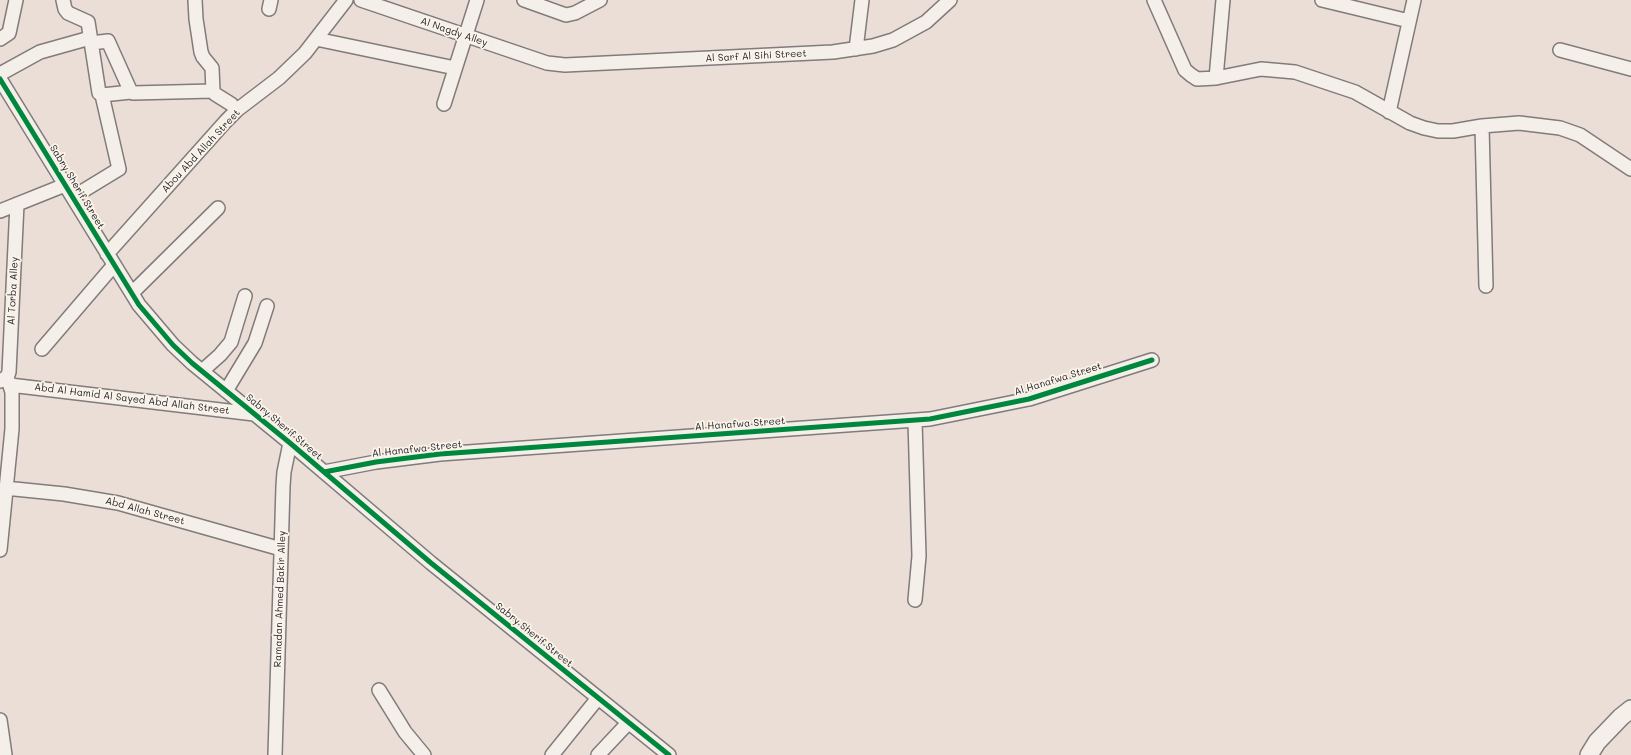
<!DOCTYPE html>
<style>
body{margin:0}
canvas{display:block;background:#ebded6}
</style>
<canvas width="1631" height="755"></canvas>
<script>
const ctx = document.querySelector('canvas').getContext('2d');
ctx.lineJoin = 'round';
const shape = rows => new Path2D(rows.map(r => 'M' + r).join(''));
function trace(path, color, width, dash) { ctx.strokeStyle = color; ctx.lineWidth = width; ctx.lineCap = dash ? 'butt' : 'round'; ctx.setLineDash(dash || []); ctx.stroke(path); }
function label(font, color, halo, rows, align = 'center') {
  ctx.font = font + ' Mali,sans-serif'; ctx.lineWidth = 3.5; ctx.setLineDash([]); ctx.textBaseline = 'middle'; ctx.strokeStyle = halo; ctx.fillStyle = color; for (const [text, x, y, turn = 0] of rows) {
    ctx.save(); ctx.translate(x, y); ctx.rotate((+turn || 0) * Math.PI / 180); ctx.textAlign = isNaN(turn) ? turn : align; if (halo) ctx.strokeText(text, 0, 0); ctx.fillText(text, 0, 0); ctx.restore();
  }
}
const minor = shape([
 [63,0,65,9,68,13,88,22,99,93,102,95,131,92],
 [195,0,196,19,201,52,203,57,212,68,213,91,215,94,231,104,237,110],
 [361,0,547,63,565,65,833,52,873,46,893,40,926,22,950,0],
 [524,0,566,15,575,13,600,0],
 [1154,0,1185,70,1191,75,1197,79,1216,78,1261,69,1295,72,1355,92,1410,123,1424,128,1438,131,1453,131,1482,126,1519,123,1560,128,1580,135,1631,169],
 [1322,0,1409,21],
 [269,9,271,0],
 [0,39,9,33,16,0],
 [316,39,455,68],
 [91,43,108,41,130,90,133,93,213,91],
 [856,49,862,0],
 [1560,50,1631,69],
 [0,74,40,52,90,38],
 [1216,78,1223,0],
 [0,79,139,305,173,345,192,363,290,443,431,563,669,755],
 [444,104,477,0],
 [1389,112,1414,0],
 [1482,126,1486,286],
 [73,197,119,169,102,95],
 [0,211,65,185],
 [107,254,226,121,237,110,279,78,305,53,346,0],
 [132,293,218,208],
 [42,349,114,265],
 [202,371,220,355,231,342,245,296],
 [0,381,7,377,9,372,17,204],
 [10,385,254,414],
 [226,391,255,343,267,306],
 [324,472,376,462,440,454,930,419,1029,399,1152,360],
 [5,488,64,494,118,503,281,549],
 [0,550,12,429,12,392,7,377],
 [915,600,919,556,915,421],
 [379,690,405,732,424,755],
 [0,720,5,755],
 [275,755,283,486,284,472,290,443],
 [552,755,598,698],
 [598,755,628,723]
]);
const tertiary = shape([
 [1589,755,1597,742,1621,717,1631,709]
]);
const cycleway = shape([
 [0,79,139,305,173,345,192,363,290,443,431,563,669,755],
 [324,472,376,462,440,454,930,419,1029,399,1152,360]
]);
const streetNames = [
 ["Al Nagdy Alley",454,32,19],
 ["Al Sarf Al Sihi Street",756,56,-3],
 ["Abou Abd Allah Street",201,151,-47],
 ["Sabry Sherif Street",77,187,59],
 ["Al Torba Alley",13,291,-87],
 ["Al Hanafwa Street",1058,379,-17],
 ["Abd Al Hamid Al Sayed Abd Allah Street",132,399,7],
 ["Al Hanafwa Street",740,424,-4],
 ["Sabry Sherif Street",284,427,40],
 ["Al Hanafwa Street",417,449,-6],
 ["Abd Allah Street",145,511,15],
 ["Ramadan Ahmed Bakir Alley",280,599,-88],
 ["Sabry Sherif Street",534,635,39]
];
trace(minor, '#817b7c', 16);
trace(tertiary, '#817b7c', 20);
trace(minor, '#f4efe9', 13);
trace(tertiary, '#f4efe9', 17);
trace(cycleway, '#00873e', 5);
label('10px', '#22223b', '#fcf5e5', streetNames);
</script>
